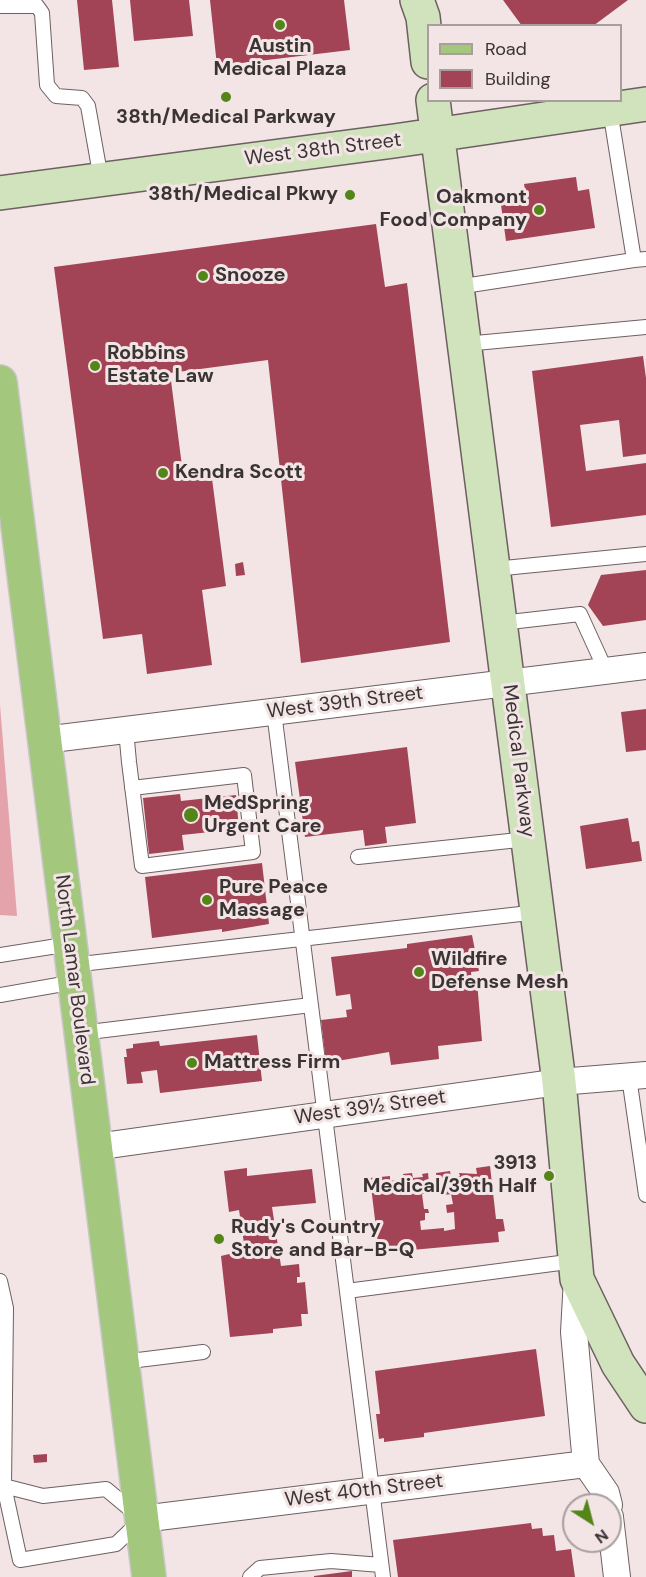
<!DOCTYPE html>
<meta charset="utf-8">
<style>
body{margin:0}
#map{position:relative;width:646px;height:1577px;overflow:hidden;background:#f3e4e5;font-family:"DM Sans",sans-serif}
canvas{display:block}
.legend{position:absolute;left:427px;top:24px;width:195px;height:78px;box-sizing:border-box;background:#f3e4e5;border:2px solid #a99e9e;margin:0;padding:8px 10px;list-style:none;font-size:18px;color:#3a3434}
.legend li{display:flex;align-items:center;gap:12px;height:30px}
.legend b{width:30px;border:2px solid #a99e9e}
.north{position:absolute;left:562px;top:1493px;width:60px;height:60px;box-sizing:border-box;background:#f3e4e5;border:2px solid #a99e9e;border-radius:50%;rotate:144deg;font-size:16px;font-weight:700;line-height:24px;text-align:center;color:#3a3434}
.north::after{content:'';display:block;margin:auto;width:21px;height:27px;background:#538519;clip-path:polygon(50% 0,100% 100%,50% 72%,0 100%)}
</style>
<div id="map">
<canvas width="646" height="1577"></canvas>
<ul class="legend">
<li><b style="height:8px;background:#a3c77c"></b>Road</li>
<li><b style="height:16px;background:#a24456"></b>Building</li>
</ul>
<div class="north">N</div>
</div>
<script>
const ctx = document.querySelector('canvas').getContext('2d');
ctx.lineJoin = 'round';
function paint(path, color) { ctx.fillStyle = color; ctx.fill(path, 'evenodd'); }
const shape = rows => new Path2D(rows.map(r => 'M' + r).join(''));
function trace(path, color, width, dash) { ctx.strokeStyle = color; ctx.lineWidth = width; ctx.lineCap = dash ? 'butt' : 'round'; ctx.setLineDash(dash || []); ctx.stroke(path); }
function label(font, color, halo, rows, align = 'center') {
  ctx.font = font + ' "DM Sans",sans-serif'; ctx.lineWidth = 6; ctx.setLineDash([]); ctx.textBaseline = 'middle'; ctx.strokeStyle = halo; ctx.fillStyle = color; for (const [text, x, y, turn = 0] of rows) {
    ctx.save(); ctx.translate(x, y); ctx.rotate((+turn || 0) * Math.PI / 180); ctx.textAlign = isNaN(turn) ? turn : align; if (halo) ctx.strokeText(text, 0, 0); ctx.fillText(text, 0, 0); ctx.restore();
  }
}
const green = shape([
 [0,705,17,916,0,915]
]);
const building = shape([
 [77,0,112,0,119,67,84,70],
 [130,0,189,0,193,36,134,41],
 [210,0,344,0,350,50,217,66],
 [503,0,628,0,593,26,522,26],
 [576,177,578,191,589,189,595,228,506,241,501,205,527,201,524,184],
 [376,224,385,287,407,283,450,642,301,663,268,360,170,373,183,474,211,471,226,586,202,590,212,665,147,674,142,634,103,639,54,267],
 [643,356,646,378,646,454,623,457,619,420,580,425,586,471,646,463,646,515,551,527,532,371],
 [243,562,245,575,236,576,235,564],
 [646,570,646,620,603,626,588,605,601,575],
 [646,709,646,750,626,752,621,712],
 [407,747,416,823,385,827,387,843,365,846,363,830,305,837,295,762],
 [180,794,181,801,236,795,239,829,182,835,184,850,149,854,143,798],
 [628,818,632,842,639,841,642,861,586,869,580,826],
 [262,863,269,924,222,932,222,929,152,938,145,877],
 [472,935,479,971,471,972,472,982,477,981,482,1041,438,1046,439,1059,391,1065,389,1052,326,1063,321,1020,347,1017,346,1010,352,1009,350,994,336,996,331,957,407,948,407,944],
 [257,1035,262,1081,160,1093,157,1070,141,1072,143,1083,127,1084,124,1057,127,1057,126,1049,133,1048,133,1044,159,1041,160,1046],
 [490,1166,496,1219,503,1219,505,1231,498,1232,499,1242,379,1253,370,1178,390,1176,390,1181,403,1179,403,1174,412,1173,413,1178,423,1177,422,1174,428,1173,430,1193,422,1194,424,1209,428,1209,429,1213,425,1213,425,1220,420,1221,421,1230,444,1228,444,1231,455,1229,454,1212,447,1213,446,1205,453,1204,451,1194,439,1196,436,1173,450,1171,451,1177,460,1176,459,1173,477,1174,476,1168],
 [247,1168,247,1176,312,1169,316,1203,272,1207,281,1266,299,1264,300,1277,297,1277,297,1283,305,1282,308,1314,301,1314,302,1326,273,1329,273,1333,230,1337,221,1256,245,1250,239,1210,229,1212,224,1171],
 [536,1349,545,1416,424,1433,424,1437,384,1442,384,1438,379,1439,376,1414,380,1414,375,1371],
 [47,1454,47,1462,34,1463,33,1455],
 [531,1523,532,1529,542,1528,543,1536,554,1535,556,1551,571,1549,575,1577,398,1577,393,1540],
 [352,1571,352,1577,314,1577,314,1576]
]);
const lane = shape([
 [0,6,37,6,42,13,47,85,56,96,82,98,88,106,101,179],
 [610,110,634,260,646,259],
 [457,287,634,260],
 [465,344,646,327],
 [494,569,646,554],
 [501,623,580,614,606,671],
 [274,712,383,1577],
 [126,730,129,762,142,866,253,852,244,775,132,788],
 [358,857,528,839],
 [0,955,70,944],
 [72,965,538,912],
 [0,995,75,982],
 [81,1033,311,1005],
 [629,1077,646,1195],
 [0,1281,6,1308,4,1486,20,1560,116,1544,142,1519,106,1489,43,1496,4,1486],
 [347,1291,575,1261],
 [122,1362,203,1352],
 [250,1577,260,1568,331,1561,381,1565]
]);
const street = shape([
 [44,740,646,666],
 [95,1147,559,1082,646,1075],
 [577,1279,574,1332,586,1464,606,1493,609,1505],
 [610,1517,617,1577],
 [142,1519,586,1464]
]);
const secondary = shape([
 [417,0,423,17,428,62],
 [433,100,559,1082,577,1279,618,1364,646,1406],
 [0,193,394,141,646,104]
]);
const primary = shape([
 [0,382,149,1577]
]);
const markers = [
 [280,25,6,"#538519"],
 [226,97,6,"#538519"],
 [350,195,6,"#538519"],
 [539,210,6,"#538519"],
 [203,276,6,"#538519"],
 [95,366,6,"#538519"],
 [163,473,6,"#538519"],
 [191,815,8,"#538519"],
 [207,900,6,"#538519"],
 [419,972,6,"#538519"],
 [192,1063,6,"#538519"],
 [549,1176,6,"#538519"],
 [219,1239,6,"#538519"]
];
const poiNames = [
 ["Austin",280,47,"center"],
 ["Medical Plaza",280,70,"center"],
 ["38th/Medical Parkway",226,118,"center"],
 ["38th/Medical Pkwy",338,195,"right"],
 ["Oakmont",527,198,"right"],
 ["Food Company",527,221,"right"],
 ["Snooze",215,276],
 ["Robbins",107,354],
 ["Estate Law",107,377],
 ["Kendra Scott",175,473],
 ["MedSpring",204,804],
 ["Urgent Care",204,827],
 ["Pure Peace",219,888],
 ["Massage",219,911],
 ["Wildfire",431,960],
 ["Defense Mesh",431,983],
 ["Mattress Firm",204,1063],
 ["3913",537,1164,"right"],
 ["Medical/39th Half",537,1187,"right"],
 ["Rudy's Country",231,1228],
 ["Store and Bar-B-Q",231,1251]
];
const streetNames = [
 ["West 38th Street",323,150,-7],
 ["West 39th Street",345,703,-7],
 ["Medical Parkway",518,761,83],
 ["North Lamar Boulevard",74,980,83],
 ["West 39½ Street",370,1108,-8],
 ["West 40th Street",364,1491,-7]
];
paint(green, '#e4a3ab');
paint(building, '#a24456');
trace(lane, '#6d6061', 16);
trace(street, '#6d6061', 28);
trace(secondary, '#6d6061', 36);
trace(primary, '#c8c6c6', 36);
trace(lane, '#fff', 14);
trace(street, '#fff', 26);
trace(secondary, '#d1e3bd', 33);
trace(primary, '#a3c77c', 33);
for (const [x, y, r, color] of markers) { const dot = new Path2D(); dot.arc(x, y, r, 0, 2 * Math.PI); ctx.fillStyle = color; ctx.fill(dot); trace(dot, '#f3e4e5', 2); }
label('bold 20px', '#3a3434', '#f3e4e5', poiNames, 'left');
label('20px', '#3a3434', '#f3e4e5', streetNames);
</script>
